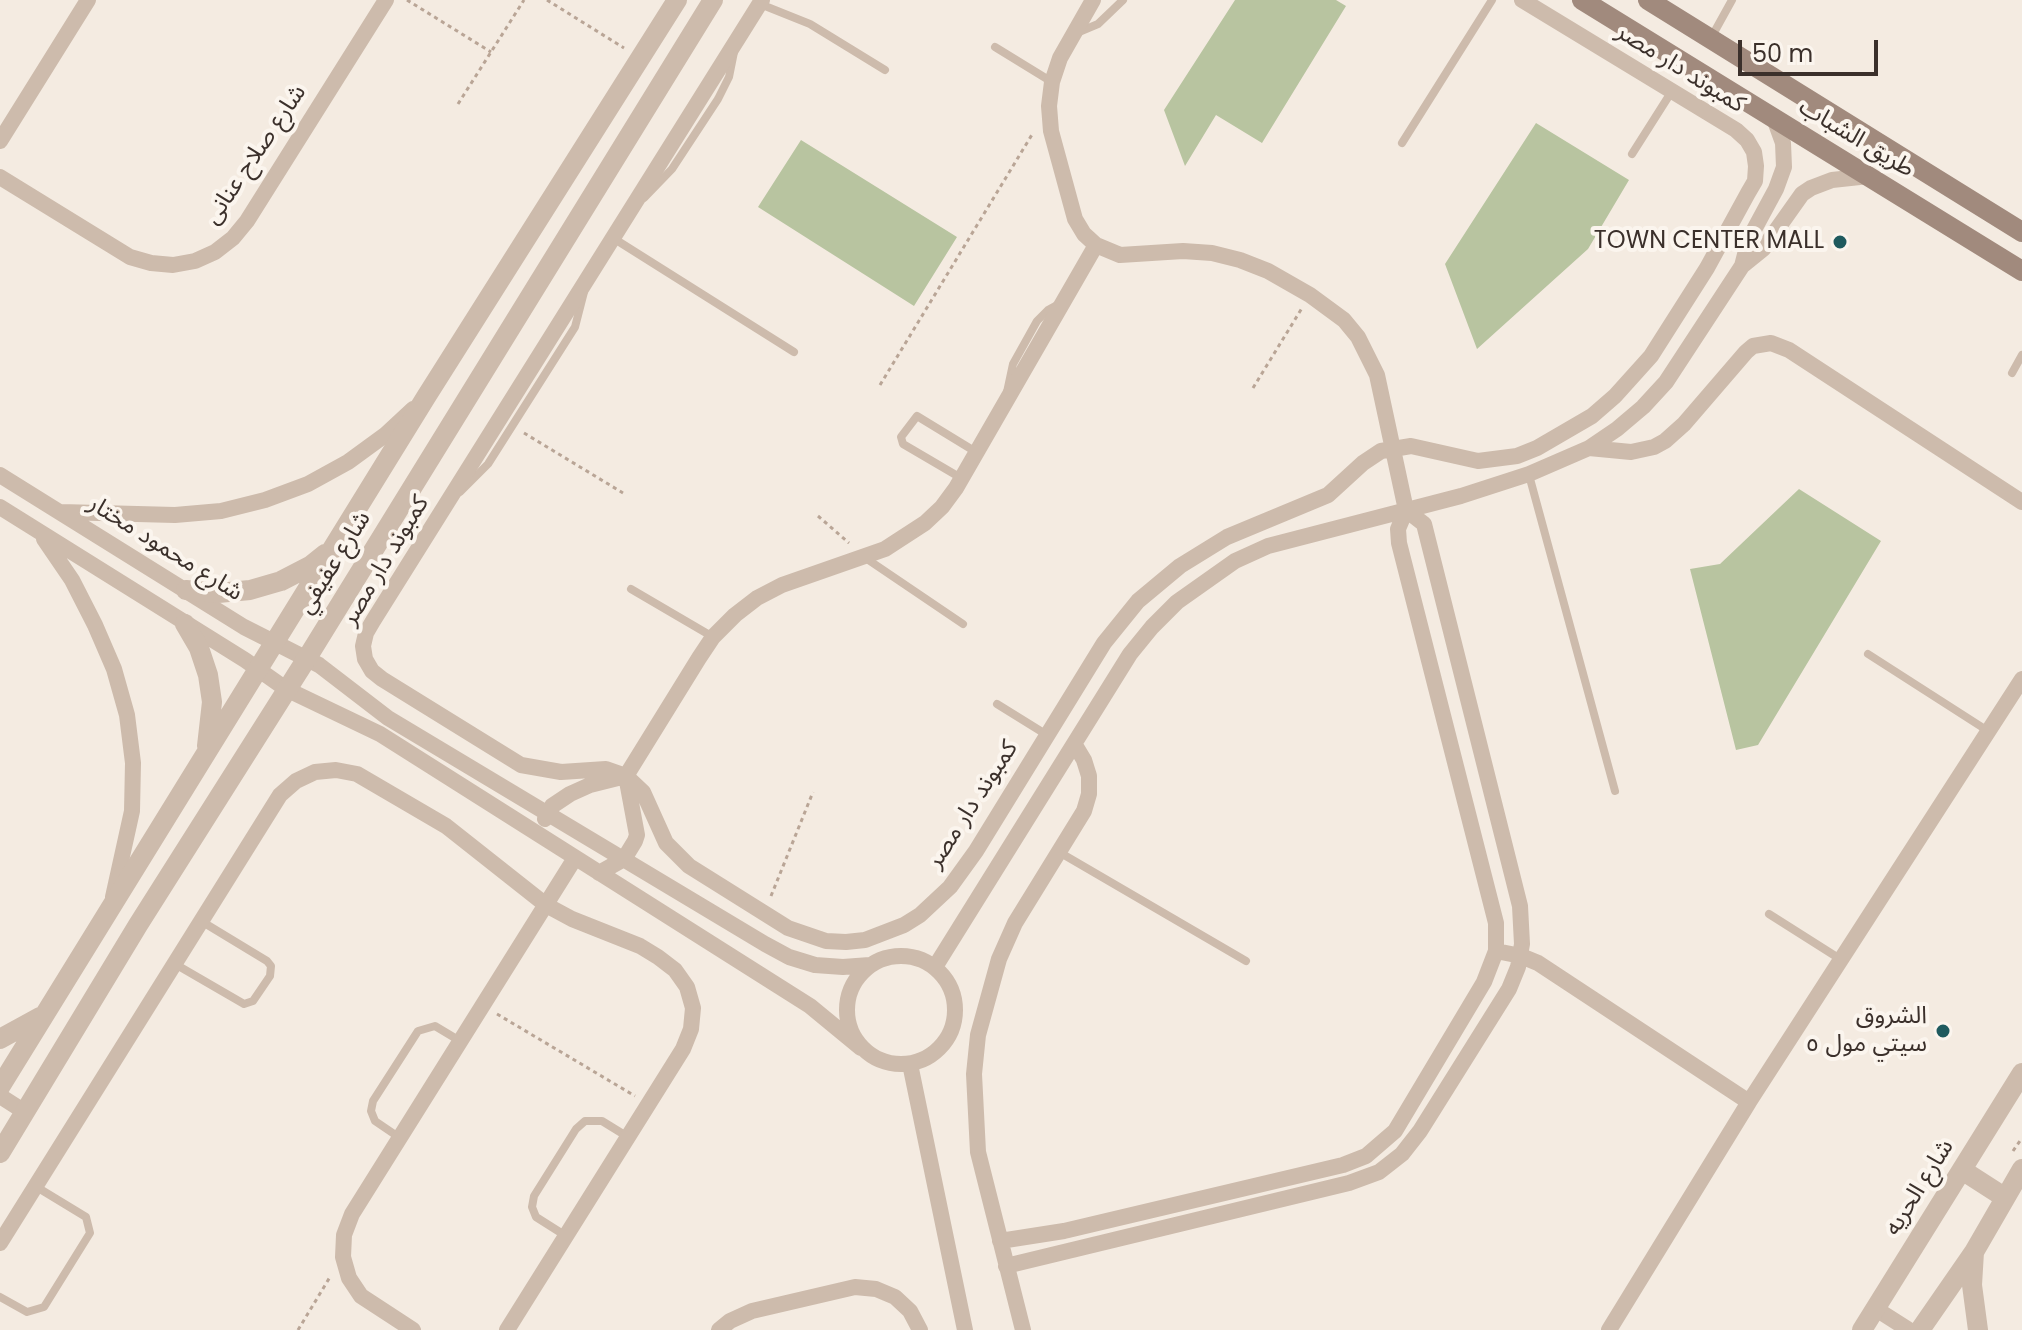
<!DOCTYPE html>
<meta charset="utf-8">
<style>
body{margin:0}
#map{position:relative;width:2022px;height:1330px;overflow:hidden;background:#f4ebe1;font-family:Poppins,sans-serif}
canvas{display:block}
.scale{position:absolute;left:1738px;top:40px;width:140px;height:36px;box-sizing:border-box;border:4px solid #3b302b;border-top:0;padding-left:10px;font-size:24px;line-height:28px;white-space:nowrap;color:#3b302b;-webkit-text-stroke:6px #fbf5ee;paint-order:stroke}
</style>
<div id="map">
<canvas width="2022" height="1330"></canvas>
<div class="scale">50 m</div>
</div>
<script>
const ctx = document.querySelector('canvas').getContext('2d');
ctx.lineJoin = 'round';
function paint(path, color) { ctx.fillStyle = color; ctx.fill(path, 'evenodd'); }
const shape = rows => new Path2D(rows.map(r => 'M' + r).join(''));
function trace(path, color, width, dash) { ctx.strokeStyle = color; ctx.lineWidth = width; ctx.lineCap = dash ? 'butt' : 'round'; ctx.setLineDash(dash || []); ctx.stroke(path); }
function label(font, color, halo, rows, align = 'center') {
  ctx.font = font + ' Poppins,"Noto Sans Arabic",sans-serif'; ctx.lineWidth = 8; ctx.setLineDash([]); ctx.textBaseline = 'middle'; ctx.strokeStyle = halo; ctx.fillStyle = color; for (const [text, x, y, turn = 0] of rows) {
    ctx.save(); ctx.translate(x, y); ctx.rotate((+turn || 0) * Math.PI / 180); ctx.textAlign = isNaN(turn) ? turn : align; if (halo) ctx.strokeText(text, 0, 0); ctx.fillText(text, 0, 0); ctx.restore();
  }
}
const green = shape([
 [1235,0,1336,0,1346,6,1262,143,1216,115,1185,166,1164,110],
 [1536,123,1629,180,1588,249,1477,349,1445,264],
 [801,140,957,237,914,306,758,207],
 [1799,489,1881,541,1758,745,1736,750,1690,569,1720,564]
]);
const path = shape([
 [407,0,491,52],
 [547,0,624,48],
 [458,104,524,0],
 [880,385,1033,133],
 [1253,388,1302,308],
 [524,433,623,493],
 [818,516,849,543],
 [771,896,813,792],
 [497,1014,635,1096],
 [2013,1151,2022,1138],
 [298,1330,330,1277]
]);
const service = shape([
 [760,4,810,24,885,70],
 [1079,32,1098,24,1123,0],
 [1711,38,1732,0],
 [995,47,1052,82],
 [1402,143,1492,0],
 [1632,154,1672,91],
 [644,198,672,169,718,99,729,77,734,52],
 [613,238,794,352],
 [2012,373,2022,355],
 [1007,392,1013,364,1037,321,1048,310,1059,304],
 [1529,475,1615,791],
 [961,478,903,444,901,437,917,416,976,452],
 [460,492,488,464,575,327,584,292],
 [864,557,963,624],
 [631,589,713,637],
 [1868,654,1988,731],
 [997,704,1047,735],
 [1059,852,1246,961],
 [1769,914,1840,959],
 [175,964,244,1004,253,1001,270,976,271,966,267,961,201,921],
 [400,1138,375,1121,371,1111,373,1101,418,1031,435,1026,460,1041],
 [566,1236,536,1217,532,1207,534,1196,576,1129,585,1121,602,1121,628,1137],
 [0,1297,27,1312,44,1307,90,1233,86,1217,35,1186]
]);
const minor = shape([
 [762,0,373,621,366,633,363,646,365,659,372,671,382,679,521,765,561,772,606,769,626,776,643,792,666,843,689,866,788,928,826,941,846,942,865,940,904,925,920,915,950,887,976,851,1104,643,1138,601,1180,566,1227,537,1328,495,1363,463,1381,451,1411,446,1478,461,1517,456,1537,448,1592,416,1615,396,1651,356,1707,268,1748,193,1755,181,1756,166,1754,152,1747,140,1736,130,1522,0],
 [0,141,88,0],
 [0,177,130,257,151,263,173,265,195,261,215,252,233,238,247,221,386,0],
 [1742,266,1749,239,1776,189,1784,167,1783,143,1775,121],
 [1589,448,1631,452,1654,447,1665,441,1684,424,1746,352,1753,346,1771,343,1789,350,2022,502],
 [0,475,244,627,319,665,388,718,765,944,789,957,815,965,843,967,870,965],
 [0,507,245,660,286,689,380,734,810,1006,861,1048],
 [61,512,175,515,221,511,265,500,308,484,348,462,385,435,413,409],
 [44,539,72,580,95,625,114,669,127,715,133,763,132,811,113,897],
 [545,819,552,806,570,794,590,785,626,776,699,658,713,637,735,615,757,598,782,585,885,549,925,523,942,507,956,488,1096,245],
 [599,873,624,859,635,841,637,835,626,776],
 [1496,951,1521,956,1538,963,1749,1102],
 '847 1010a54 54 0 1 1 108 0a54 54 0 1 1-108 0Z',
 [935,967,1130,654,1152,627,1177,602,1235,561,1268,546,1461,496,1529,474,1589,448,1617,429,1643,407,1666,382,1742,266,1763,249,1802,194,1811,188,1832,180,1869,176],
 [910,1064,965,1330],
 [0,1096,25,1112],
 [1000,1241,1064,1231,1343,1165,1366,1156,1395,1131,1484,982,1496,951,1496,923,1399,543,1398,529,1406,510],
 [0,1243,280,795,296,781,315,772,336,770,357,774,446,826,546,905,572,919,640,946,658,957,675,970,687,987,693,1008,691,1029,683,1049,507,1330],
 [1006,1266,1349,1183,1379,1172,1402,1154,1420,1131,1509,989,1518,967,1522,944,1520,906,1424,524,1406,510,1377,375,1358,337,1344,320,1310,295,1268,271,1240,260,1212,253,1183,251,1120,255,1096,245,1084,234,1075,219,1051,131,1049,106,1052,82,1060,58,1093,0],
 [1876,1309,1909,1330],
 [413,1330,361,1296,349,1278,343,1257,344,1235,352,1214,575,858],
 [719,1330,730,1321,752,1311,855,1287,876,1289,895,1297,910,1311,920,1330],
 [1023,1330,978,1152,974,1074,978,1035,999,959,1015,923,1084,811,1089,794,1089,776,1084,760,1075,745],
 [1609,1330,1749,1102,2022,679]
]);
const tertiary = shape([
 [186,590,218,593,250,590,281,581,310,566,325,554],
 [185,624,199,648,208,675,212,702,207,746],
 [0,1039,40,1017],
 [0,1087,426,397,677,0],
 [0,1153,138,925,307,658,713,0],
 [1962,1170,2004,1197],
 [1974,1252,1972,1285,1978,1330],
 [1862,1330,2022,1073],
 [1920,1330,1974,1252,2022,1169]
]);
const secondary = shape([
 [1582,0,2022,271],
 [1648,0,2022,232]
]);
const markers = [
 [1840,242,8,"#1f5a5e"],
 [1943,1031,8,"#1f5a5e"]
];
const streetNames = [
 ["كمبوند دار مصر",1680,69,32],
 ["طريق الشباب",1856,139,31],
 ["شارع صلاح عنانى",256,155,-56],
 ["شارع محمود مختار",165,549,32],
 ["كمبوند دار مصر",386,561,-59],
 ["شارع عفيفي",335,563,-58],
 ["كمبوند دار مصر",973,805,-57],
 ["شارع الحريه",1920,1188,-58]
];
const poiNames = [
 ["TOWN CENTER MALL",1824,242],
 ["الشروق",1927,1017],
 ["سيتي مول ٥",1927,1045]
];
paint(green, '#b8c4a0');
trace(path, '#b9a596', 3, [4, 4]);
trace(service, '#cdbbac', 8);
trace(minor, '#cdbbac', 16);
trace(tertiary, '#cdbbac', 20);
trace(secondary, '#a18a7d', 20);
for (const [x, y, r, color] of markers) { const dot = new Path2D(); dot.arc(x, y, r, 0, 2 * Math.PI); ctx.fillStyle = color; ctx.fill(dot); trace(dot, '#fbf5ee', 3); }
label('24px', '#3b302b', '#fbf5ee', streetNames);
label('24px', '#3b302b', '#fbf5ee', poiNames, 'right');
</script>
